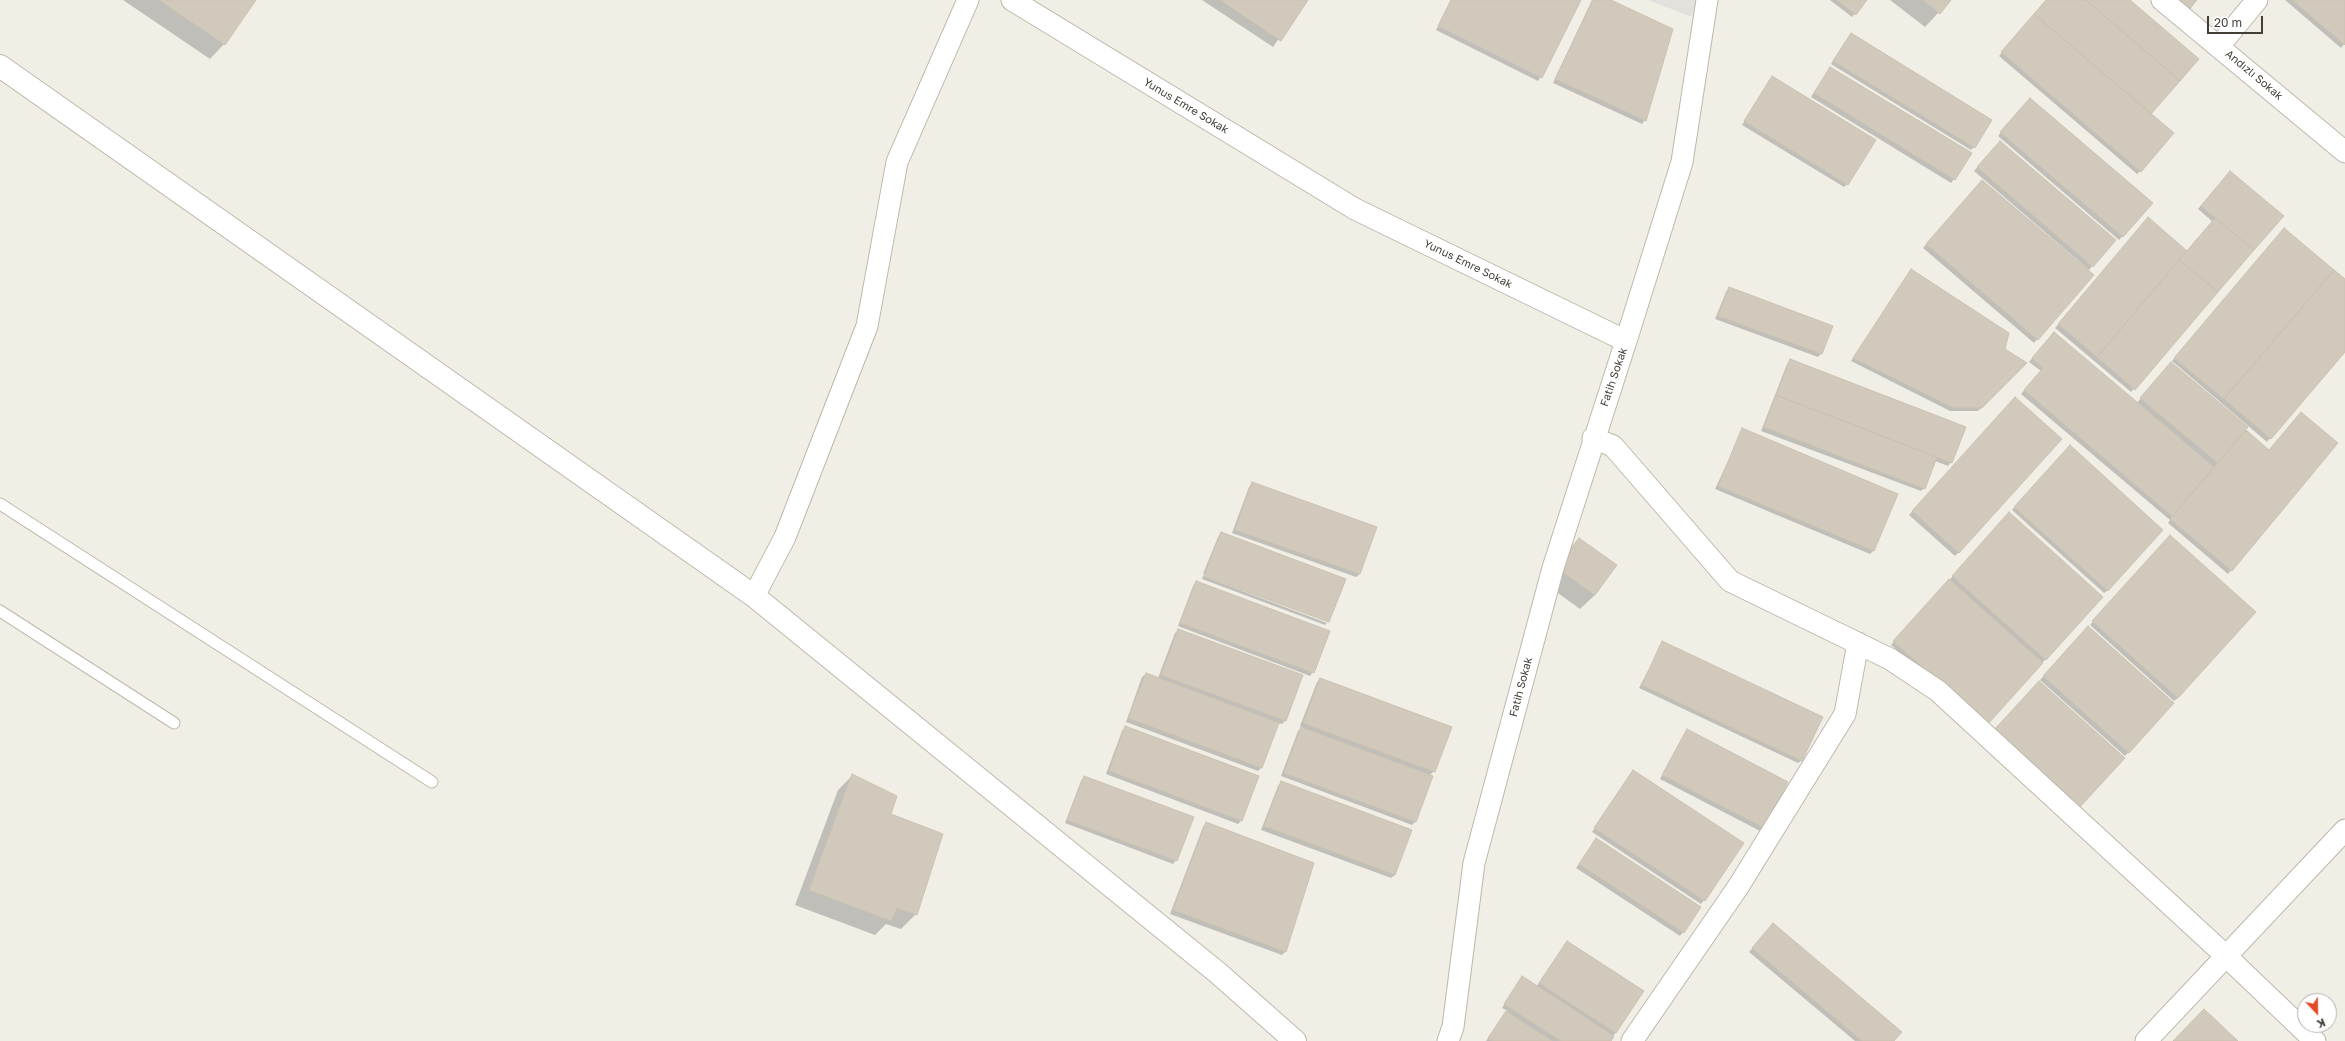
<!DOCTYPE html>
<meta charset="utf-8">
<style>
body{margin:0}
#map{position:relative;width:2345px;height:1041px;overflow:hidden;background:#f1eee6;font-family:"Golos Text",sans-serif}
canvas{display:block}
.north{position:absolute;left:2297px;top:993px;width:40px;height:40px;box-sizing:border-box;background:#fff;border:1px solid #b4b2af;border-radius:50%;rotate:158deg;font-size:11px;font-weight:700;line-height:16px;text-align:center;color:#433e36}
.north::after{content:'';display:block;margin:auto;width:14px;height:18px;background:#e4492a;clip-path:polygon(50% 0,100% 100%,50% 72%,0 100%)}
.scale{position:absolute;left:2207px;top:16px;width:56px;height:18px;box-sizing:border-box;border:2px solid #433e36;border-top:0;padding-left:5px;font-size:12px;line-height:14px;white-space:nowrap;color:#433e36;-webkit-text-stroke:3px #fff;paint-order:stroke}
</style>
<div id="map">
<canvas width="2345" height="1041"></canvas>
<div class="north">K</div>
<div class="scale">20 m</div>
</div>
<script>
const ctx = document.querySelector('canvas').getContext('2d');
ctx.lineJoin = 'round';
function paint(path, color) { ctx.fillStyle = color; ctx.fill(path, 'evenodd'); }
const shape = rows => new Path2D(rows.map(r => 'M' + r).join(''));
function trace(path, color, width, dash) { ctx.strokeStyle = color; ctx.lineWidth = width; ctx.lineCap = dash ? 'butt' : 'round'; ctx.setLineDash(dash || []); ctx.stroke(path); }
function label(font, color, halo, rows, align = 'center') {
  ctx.font = font + ' "Golos Text",sans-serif'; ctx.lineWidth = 4; ctx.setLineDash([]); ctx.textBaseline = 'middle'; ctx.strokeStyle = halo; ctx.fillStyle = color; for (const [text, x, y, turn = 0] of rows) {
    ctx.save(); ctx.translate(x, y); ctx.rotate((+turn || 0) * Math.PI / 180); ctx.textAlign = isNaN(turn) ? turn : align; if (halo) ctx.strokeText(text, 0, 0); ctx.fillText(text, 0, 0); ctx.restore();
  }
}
const parking = shape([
 [1648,0,1697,0,1692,17]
]);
const shadow = shape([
 [123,0,255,0,224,44,210,59],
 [1202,0,1306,0,1273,47],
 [1451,0,1580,0,1538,81,1436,30],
 [1592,0,1608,0,1645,120,1642,124,1553,83],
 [1830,0,1866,0,1852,17],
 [1890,0,1950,0,1925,27],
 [2047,0,2129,0,2150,114,2140,171,2137,174,1999,56],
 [2285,0,2345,0,2345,43,2341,48],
 [1851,34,1974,147,1971,150,1831,64],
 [1830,68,1954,179,1951,183,1811,97],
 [1772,78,1847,184,1844,187,1742,125],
 [2027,102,2152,203,2119,240,1998,136],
 [1997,145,2092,266,2089,270,1974,171],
 [2227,175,2282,216,2131,392,2055,328,2145,222,2187,252,2213,222,2198,209],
 [1979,184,2092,275,2034,343,1923,248],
 [2281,233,2345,281,2345,351,2267,442,2172,361],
 [1911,270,2004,349,2025,363,1978,411,1950,411,1851,361],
 [1729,288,1832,327,1821,354,1818,357,1715,319,1726,292],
 [2051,336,2137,403,2167,366,2269,451,2336,443,2228,574,2168,523,2170,520,2021,394,2041,371,2029,362],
 [1790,361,1951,462,1948,466,1935,461,1924,488,1921,491,1761,431,1787,364],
 [2012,401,2061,439,1955,556,1909,515],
 [1743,429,1873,551,1870,554,1715,489],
 [2066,450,2108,590,2104,593,2012,510],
 [1252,484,1360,574,1356,577,1232,533,1249,487],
 [2006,517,2102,597,1983,728,1891,645],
 [1221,533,1344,579,1328,622,1203,574,1218,537],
 [1579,539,1615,565,1595,595,1580,609,1544,583,1564,554],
 [2167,539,2178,698,2174,701,2090,625],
 [1203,576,1327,623,1325,625,1202,579],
 [1196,582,1313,672,1310,676,1178,626,1193,586],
 [1179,630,1302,676,1285,721,1282,724,1278,723,1261,768,1258,771,1126,722,1142,677,1146,674,1158,678,1175,633],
 [2085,631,2172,704,2125,756,2040,680],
 [1663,642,1802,760,1798,763,1639,688],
 [1320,679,1434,771,1429,776,1415,822,1412,825,1281,776,1298,731,1303,727,1300,726,1317,682],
 [1126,727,1241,821,1238,824,1106,774,1122,731],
 [1687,730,1763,828,1760,831,1660,779],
 [1633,771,1704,900,1701,904,1592,832],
 [852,776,890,815,916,914,901,929,886,924,875,935,795,905,838,790],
 [1084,777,1176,860,1173,864,1065,823,1081,781],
 [1281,782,1411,831,1395,875,1391,878,1261,830,1278,786],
 [1206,823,1313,863,1285,952,1282,955,1170,914,1203,827],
 [1596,840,1700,908,1680,936,1576,868],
 [1770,928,1893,1041,1855,1041,1749,952],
 [1567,942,1616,1032,1610,1041,1486,1041,1508,1011,1502,1008,1519,981,1536,987]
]);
const building = shape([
 [159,0,256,0,225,45,159,0],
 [1220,0,1308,0,1281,41,1220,0],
 [1451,0,1581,0,1542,78,1438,26,1451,0],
 [1593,0,1611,0,1673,29,1646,121,1555,79,1593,0],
 [1837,0,1867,0,1856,15,1837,0],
 [1923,0,1951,0,1940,14,1923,0],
 [2046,0,2086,0,2180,81,2151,114,2034,14,2046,0],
 [2086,0,2130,0,2199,59,2180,81,2086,0],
 [2165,0,2197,0,2184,16,2165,0],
 [2292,0,2345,0,2345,45,2292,0],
 [2034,14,2174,133,2141,172,2001,52,2034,14],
 [1851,33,1992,120,1975,148,1833,61,1851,33],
 [1830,67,1972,153,1955,180,1814,93,1830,67],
 [1772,76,1876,140,1848,185,1744,121,1772,76],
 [2030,98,2153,203,2123,237,2000,132,2030,98],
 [2000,141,2116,240,2093,267,1977,167,2000,141],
 [2230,171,2284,216,2254,250,2201,206,2230,171],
 [1982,180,2094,275,2038,340,1926,244,1982,180],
 [2148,217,2187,251,2097,357,2058,324,2148,217],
 [2215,218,2254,250,2218,292,2179,260,2215,218],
 [2284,228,2334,270,2224,399,2174,358,2284,228],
 [2179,260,2218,292,2135,390,2097,357,2179,260],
 [1911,269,2009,333,2005,349,2027,363,1982,408,1954,408,1853,358,1911,269],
 [2334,270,2345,279,2345,352,2271,439,2224,399,2334,270],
 [1729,287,1833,326,1822,354,1718,316,1729,287],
 [2054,332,2214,467,2172,516,2024,390,2043,368,2032,358,2054,332],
 [1790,359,1966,427,1952,463,1776,395,1790,359],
 [2171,362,2248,427,2218,463,2140,398,2171,362],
 [1776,395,1937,457,1925,489,1764,427,1776,395],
 [2015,397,2062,439,1959,553,1912,511,2015,397],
 [2301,412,2338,443,2232,571,2170,519,2246,430,2269,450,2301,412],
 [1742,428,1898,494,1874,551,1718,486,1742,428],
 [2070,445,2163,530,2108,591,2014,507,2070,445],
 [1252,482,1377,527,1360,574,1235,530,1252,482],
 [2009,512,2103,597,2046,660,1952,576,2009,512],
 [1221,532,1346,579,1329,622,1204,576,1221,532],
 [2170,535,2256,612,2178,698,2092,621,2170,535],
 [1579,538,1617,565,1595,595,1557,568,1579,538],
 [1949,579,2043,663,1987,725,1893,641,1949,579],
 [1196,581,1330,631,1314,673,1180,623,1196,581],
 [2088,626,2174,703,2129,753,2043,676,2088,626],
 [1178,629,1303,675,1286,721,1161,675,1178,629],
 [1662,641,1823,717,1802,761,1642,685,1662,641],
 [1146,673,1279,723,1262,768,1128,718,1146,673],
 [1320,678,1452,727,1435,772,1303,723,1320,678],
 [2039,681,2125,758,2079,808,1993,731,2039,681],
 [1125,726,1259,776,1242,821,1109,771,1125,726],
 [1301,727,1433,776,1416,822,1284,773,1301,727],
 [1687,729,1788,782,1764,828,1662,775,1687,729],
 [1633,770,1744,843,1705,901,1594,828,1633,770],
 [852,774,897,796,891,814,943,834,917,915,897,908,891,921,809,890,852,774],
 [1084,776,1194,817,1177,861,1067,820,1084,776],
 [1281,781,1412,830,1395,875,1264,826,1281,781],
 [1206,822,1314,863,1286,952,1173,910,1206,822],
 [1596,838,1701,907,1684,933,1579,864,1596,838],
 [1773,923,1902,1032,1894,1041,1862,1041,1752,948,1773,923],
 [1567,941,1644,991,1616,1033,1539,983,1567,941],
 [1522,976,1614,1036,1611,1041,1561,1041,1504,1004,1522,976],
 [2204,1009,2238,1041,2173,1041,2204,1009],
 [1506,1011,1552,1041,1492,1041,1488,1038,1506,1011]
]);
const service = shape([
 [0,504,432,782],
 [0,611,174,723]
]);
const minor = shape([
 [1012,0,1355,209,1626,341,1682,162,1707,0],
 [2162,0,2345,152],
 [2219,46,2257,0],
 [1593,438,1613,446,1730,581,1890,659,1938,691,2226,956,2315,1041],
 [754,596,785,537,867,326,897,162,968,0],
 [1448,1041,1453,1027,1474,863,1553,568,1626,341],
 [1632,1041,1738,887,1845,714,1858,643],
 [2146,1041,2345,830]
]);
const tertiary = shape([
 [0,66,754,596,1218,973,1295,1041]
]);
const streetNames = [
 ["Andızlı Sokak",2254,75,40],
 ["Yunus Emre Sokak",1186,106,31],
 ["Yunus Emre Sokak",1468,264,26],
 ["Fatih Sokak",1614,377,-71],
 ["Fatih Sokak",1521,687,-75]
];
paint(parking, '#e2e1de');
paint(shadow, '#0003');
paint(building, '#d1cabc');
trace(building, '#cbc1b0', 1);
trace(service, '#beb8ac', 13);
trace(minor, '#beb8ac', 23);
trace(tertiary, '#beb8ac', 24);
trace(service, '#fff', 11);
trace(minor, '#fff', 21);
trace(tertiary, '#fff', 22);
label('11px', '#433e36', '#fff', streetNames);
</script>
